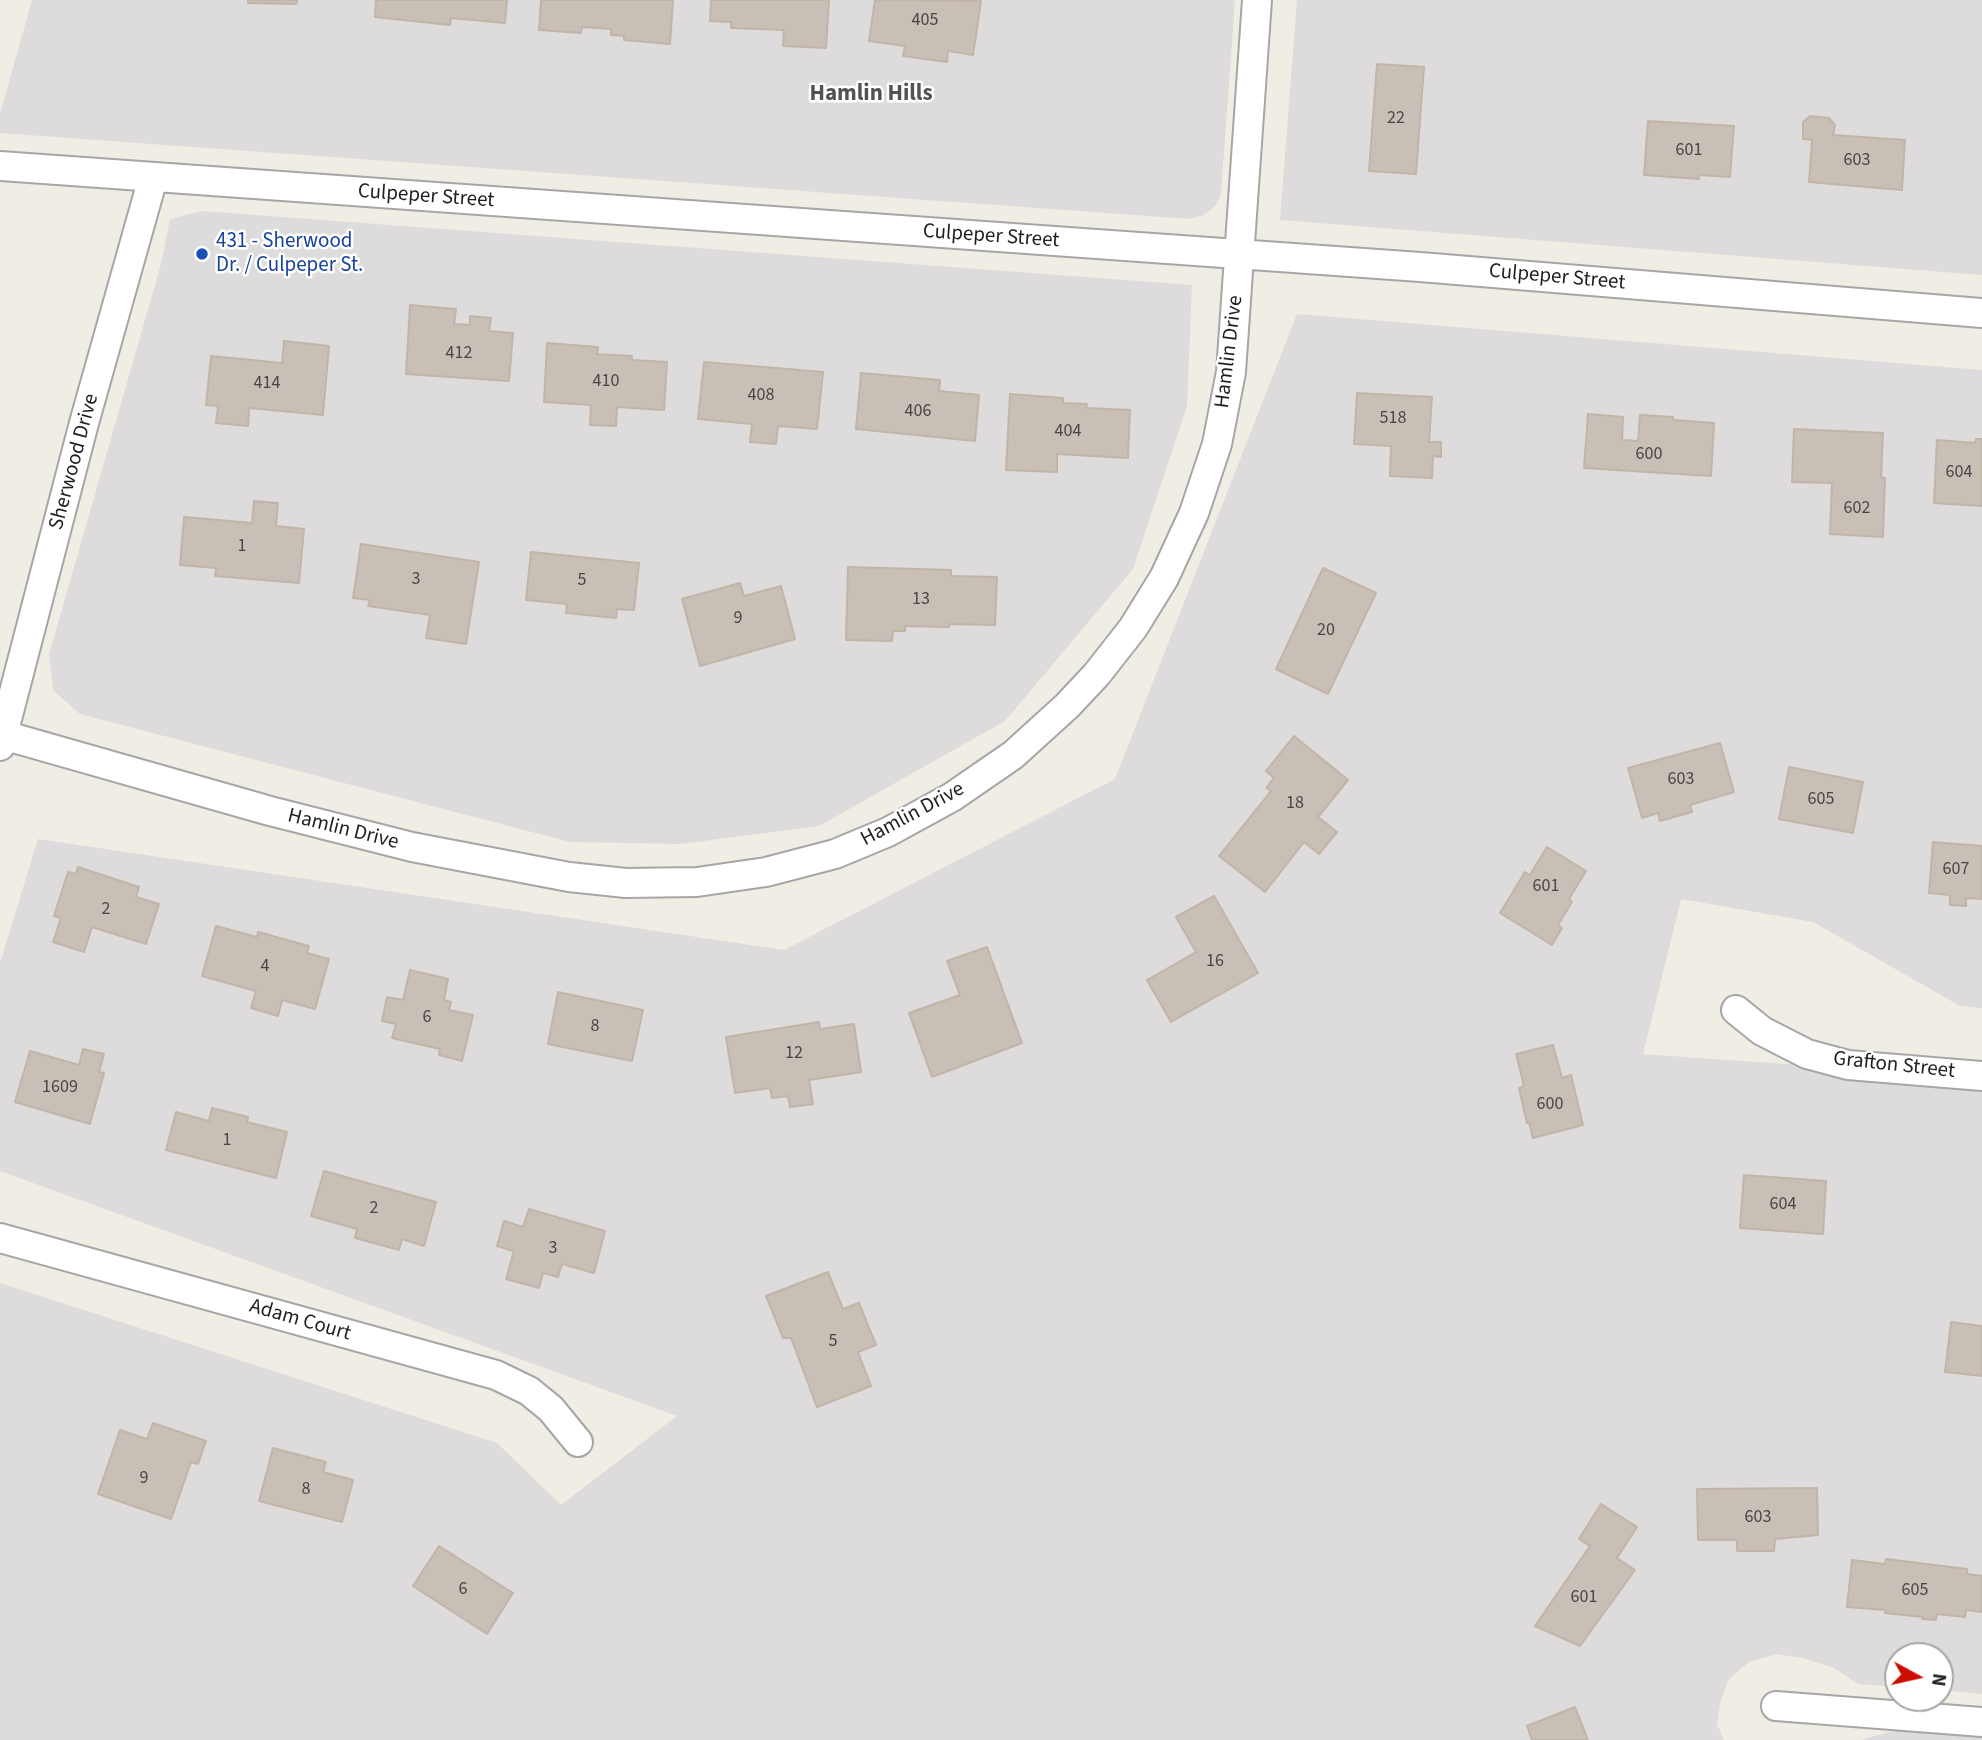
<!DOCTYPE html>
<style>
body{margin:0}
#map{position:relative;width:1982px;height:1740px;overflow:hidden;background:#f0ede4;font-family:"Source Sans 3",sans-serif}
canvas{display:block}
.north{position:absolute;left:1884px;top:1642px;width:70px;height:70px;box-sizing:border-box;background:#fff;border:2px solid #a5a5a5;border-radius:50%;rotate:98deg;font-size:19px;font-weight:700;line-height:28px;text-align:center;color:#1f1f1f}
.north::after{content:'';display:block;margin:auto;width:24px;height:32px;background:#cd0c00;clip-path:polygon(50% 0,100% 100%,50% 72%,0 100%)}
</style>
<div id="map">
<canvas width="1982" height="1740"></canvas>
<div class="north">N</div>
</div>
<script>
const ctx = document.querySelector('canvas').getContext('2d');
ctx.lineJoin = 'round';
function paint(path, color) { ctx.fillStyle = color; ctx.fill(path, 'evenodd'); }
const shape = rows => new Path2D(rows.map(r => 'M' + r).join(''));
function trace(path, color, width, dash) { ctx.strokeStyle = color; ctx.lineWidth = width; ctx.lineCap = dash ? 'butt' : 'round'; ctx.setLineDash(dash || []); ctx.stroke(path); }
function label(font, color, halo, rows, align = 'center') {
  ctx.font = font + ' "Source Sans 3",sans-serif'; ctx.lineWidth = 5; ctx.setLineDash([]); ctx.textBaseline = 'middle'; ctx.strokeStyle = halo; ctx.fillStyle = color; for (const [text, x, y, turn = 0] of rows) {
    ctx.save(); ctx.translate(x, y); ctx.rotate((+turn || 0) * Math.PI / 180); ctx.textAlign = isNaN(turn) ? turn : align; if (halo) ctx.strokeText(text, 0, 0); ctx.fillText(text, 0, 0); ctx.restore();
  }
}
const residential = shape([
 [32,0,1235,0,1221,194,1215,206,1204,215,1190,219,0,133,0,114],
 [1297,0,1982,0,1982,275,1280,220],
 [202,211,1192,285,1187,406,1133,569,1005,721,819,826,680,844,570,842,80,714,53,690,49,655,161,264,170,219],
 [1297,314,1982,370,1982,1008,1960,1006,1813,922,1681,899,1643,1054,1982,1078,1982,1694,1940,1690,1940,1656,1898,1656,1898,1687,1858,1684,1834,1668,1803,1658,1776,1654,1749,1662,1728,1680,1720,1703,1717,1724,1724,1740,0,1740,0,1283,497,1443,561,1505,677,1416,0,1171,0,963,38,839,784,950,1115,779],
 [1900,1729,1982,1737,1982,1740,1861,1740]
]);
const building = shape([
 [248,0,297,0,296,4,248,3,248,0],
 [376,0,507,0,505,23,451,18,450,25,375,17,376,0],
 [541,0,673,0,670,44,624,40,624,36,611,35,611,29,582,27,581,33,539,30,541,0],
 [711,0,829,0,826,48,783,46,784,30,731,28,731,22,710,21,711,0],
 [875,0,981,1,973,55,948,51,947,62,903,56,905,46,869,41,875,0],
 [1377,64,1424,67,1416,174,1369,171,1377,64],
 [1810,116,1829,118,1835,125,1833,135,1905,140,1902,190,1809,182,1812,140,1803,139,1803,122,1810,116],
 [1648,121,1734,126,1730,177,1699,175,1699,179,1644,175,1648,121],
 [410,305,456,309,454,324,470,325,470,316,491,318,489,331,513,333,509,381,406,374,410,305],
 [284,341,329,346,323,415,249,408,248,426,216,423,218,406,206,405,211,356,282,363,284,341],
 [547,343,598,347,597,354,632,356,632,360,667,362,664,410,617,407,616,426,590,425,591,405,544,402,547,343],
 [704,362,823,372,817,429,778,426,776,444,750,442,752,424,698,419,704,362],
 [861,373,940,380,939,391,979,395,975,441,856,429,861,373],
 [1357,393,1432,397,1429,442,1441,442,1441,457,1433,456,1432,478,1390,476,1391,446,1354,444,1357,393],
 [1010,394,1063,398,1063,403,1087,404,1086,408,1130,410,1128,458,1057,454,1057,472,1006,470,1010,394],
 [1588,414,1623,417,1622,440,1638,441,1640,415,1673,417,1673,420,1714,423,1711,476,1584,468,1588,414],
 [1794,429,1883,433,1881,477,1885,478,1883,537,1830,534,1832,483,1792,482,1794,429],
 [1976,439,1982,439,1982,506,1934,503,1937,440,1975,443,1976,439],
 [254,501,278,503,276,526,304,529,299,583,215,576,216,568,180,565,184,517,252,523,254,501],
 [361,544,479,562,466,644,426,638,430,615,368,606,370,600,353,598,361,544],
 [531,552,639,563,634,610,617,609,616,618,566,613,567,604,526,600,531,552],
 [848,567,951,570,951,576,997,577,995,625,949,624,949,627,905,626,905,631,893,631,892,641,846,640,848,567],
 [1323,568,1376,593,1328,694,1276,669,1323,568],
 [740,583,744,596,781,586,795,639,700,666,682,599,740,583],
 [1294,736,1348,780,1318,817,1337,832,1319,854,1304,842,1265,892,1219,856,1271,791,1266,788,1274,778,1266,771,1294,736],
 [1720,743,1734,792,1690,805,1692,812,1660,821,1658,813,1642,818,1628,768,1720,743],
 [1789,767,1863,782,1853,833,1779,819,1789,767],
 [1933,842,1982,846,1982,899,1966,898,1966,906,1950,905,1950,895,1929,893,1933,842],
 [1547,847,1586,871,1569,899,1572,902,1558,925,1562,928,1552,945,1500,913,1525,872,1530,875,1547,847],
 [78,867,139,887,136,897,159,904,146,944,92,927,84,952,53,942,61,918,54,916,68,872,76,874,78,867],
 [1214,896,1258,973,1171,1022,1147,980,1196,952,1176,917,1214,896],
 [216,926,257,937,258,932,309,946,307,953,329,959,315,1009,282,1000,278,1016,251,1008,256,991,202,976,216,926],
 [987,947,1022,1043,932,1077,909,1013,960,995,947,961,987,947],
 [410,970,448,979,444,1000,451,1002,449,1010,473,1015,462,1061,439,1055,440,1049,392,1038,396,1024,382,1021,387,997,403,1000,410,970],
 [558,992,643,1010,632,1061,548,1044,558,992],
 [819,1022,820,1029,854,1024,861,1072,809,1080,813,1104,790,1107,788,1096,772,1098,770,1088,735,1093,726,1037,819,1022],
 [1553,1045,1562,1078,1571,1075,1583,1125,1533,1138,1529,1122,1527,1123,1519,1088,1524,1086,1516,1054,1553,1045],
 [83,1049,104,1054,99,1072,104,1073,90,1124,15,1102,30,1051,79,1065,83,1049],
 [212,1108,248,1117,247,1122,287,1132,276,1178,166,1150,176,1112,209,1121,212,1108],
 [324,1171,436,1202,424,1246,402,1239,399,1250,355,1238,357,1229,311,1216,324,1171],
 [1744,1175,1826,1181,1823,1234,1740,1228,1744,1175],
 [529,1209,605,1231,594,1273,562,1264,558,1277,543,1273,539,1288,506,1279,514,1251,497,1246,504,1221,523,1227,529,1209],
 [828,1272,843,1309,859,1303,876,1345,858,1352,871,1386,817,1407,791,1338,783,1338,766,1296,828,1272],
 [1951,1322,1982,1326,1982,1376,1945,1372,1951,1322],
 [153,1423,206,1441,198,1464,191,1462,171,1519,98,1494,120,1430,147,1439,153,1423],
 [273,1448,326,1462,323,1472,353,1480,342,1522,259,1501,273,1448],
 [1817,1488,1818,1535,1775,1539,1774,1551,1737,1551,1737,1540,1698,1540,1697,1489,1817,1488],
 [1601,1504,1637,1527,1617,1558,1635,1570,1580,1646,1535,1626,1590,1546,1579,1539,1601,1504],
 [439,1546,513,1593,487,1634,413,1586,439,1546],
 [1886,1559,1967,1569,1967,1574,1982,1576,1982,1612,1966,1610,1965,1617,1937,1614,1936,1620,1922,1619,1923,1617,1885,1613,1886,1610,1847,1607,1852,1560,1885,1564,1886,1559],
 [1575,1707,1588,1740,1532,1740,1527,1726,1575,1707]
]);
const street = shape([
 [0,166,1420,267,1982,313],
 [3,735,270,811,412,847,569,877,626,883,697,882,766,872,835,854,888,832,952,797,1013,755,1067,706,1097,674,1133,628,1164,578,1194,513,1217,444,1231,372,1257,0],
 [0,746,84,423,153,178],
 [1736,1010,1762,1031,1807,1054,1848,1065,1982,1076],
 [0,1238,496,1375,529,1391,551,1409,578,1442],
 [1776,1706,1982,1722]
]);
const markers = [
 [202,254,7,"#1a4fb4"]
];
const numberNames = [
 ["405",925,21],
 ["22",1396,119],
 ["601",1689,151],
 ["603",1857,161],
 ["412",459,354],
 ["410",606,382],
 ["414",267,384],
 ["408",761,396],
 ["406",918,412],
 ["518",1393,419],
 ["404",1068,432],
 ["600",1649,455],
 ["604",1959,473],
 ["602",1857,509],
 ["1",242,547],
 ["3",416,580],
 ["5",582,581],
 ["13",921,600],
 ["9",738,619],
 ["20",1326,631],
 ["603",1681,780],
 ["605",1821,800],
 ["18",1295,804],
 ["607",1956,870],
 ["601",1546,887],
 ["2",106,910],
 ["16",1215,962],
 ["4",265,967],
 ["6",427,1018],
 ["8",595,1027],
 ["12",794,1054],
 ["1609",60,1088],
 ["600",1550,1105],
 ["1",227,1141],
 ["604",1783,1205],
 ["2",374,1209],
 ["3",553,1249],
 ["5",833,1342],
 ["9",144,1479],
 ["8",306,1490],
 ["603",1758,1518],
 ["6",463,1590],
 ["605",1915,1591],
 ["601",1584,1598]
];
const streetNames = [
 ["Culpeper Street",426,197,4],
 ["Culpeper Street",991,237,4],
 ["Culpeper Street",1557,278,5],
 ["Hamlin Drive",1230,352,-83],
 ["Sherwood Drive",75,462,-75],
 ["Hamlin Drive",913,815,-28],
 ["Hamlin Drive",343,830,14],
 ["Grafton Street",1894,1066,6],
 ["Adam Court",300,1321,16]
];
const transitNames = [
 ["431 - Sherwood",216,242],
 ["Dr. / Culpeper St.",216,266]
];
const neighbourhoodNames = [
 ["Hamlin Hills",871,95]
];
paint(residential, '#dddbdb');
paint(building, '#c8bfb7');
trace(building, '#c2b4a6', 2);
trace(street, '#a6a6a6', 32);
trace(street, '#fff', 28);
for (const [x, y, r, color] of markers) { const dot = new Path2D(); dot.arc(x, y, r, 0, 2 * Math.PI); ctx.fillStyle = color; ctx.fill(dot); trace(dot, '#fff', 2.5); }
label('18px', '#494745', null, numberNames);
label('21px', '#1f1f1f', '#fff', streetNames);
label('21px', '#164399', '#fff', transitNames, 'left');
label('bold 23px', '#525252', '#fff', neighbourhoodNames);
</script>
